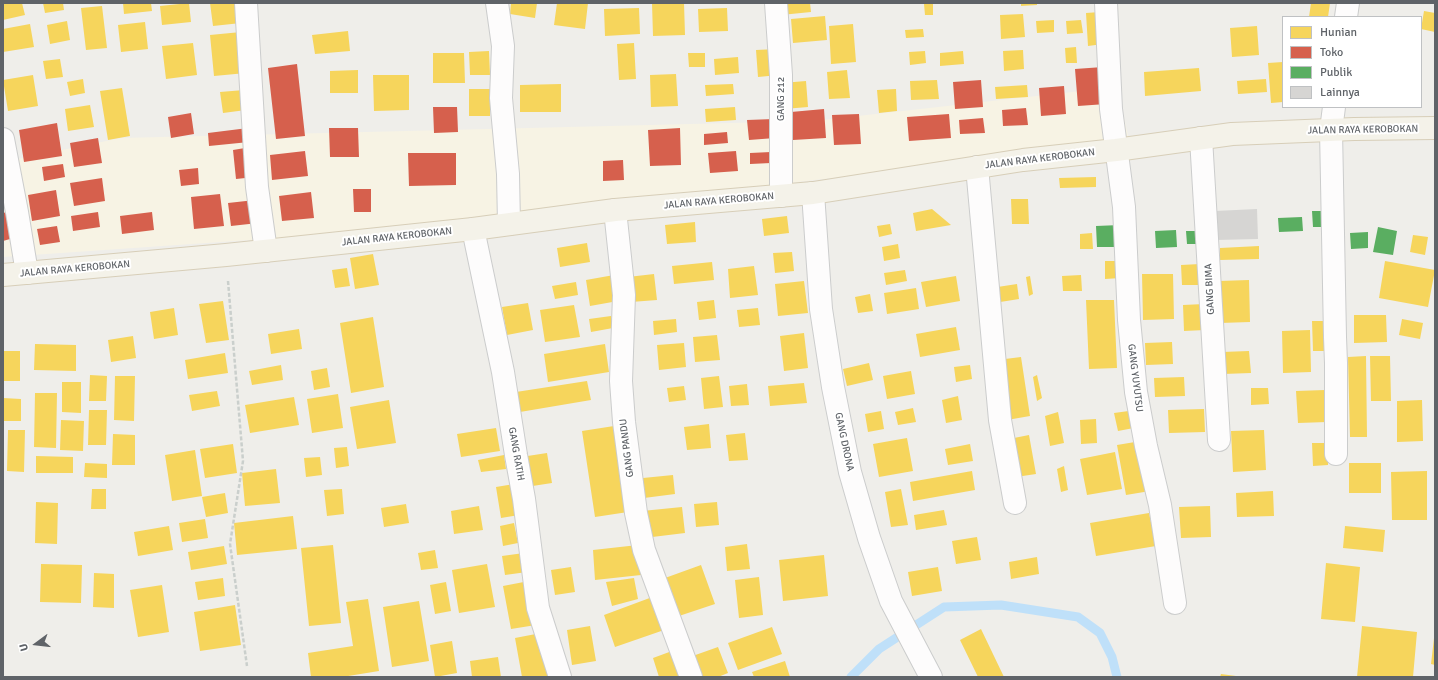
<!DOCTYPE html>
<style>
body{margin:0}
#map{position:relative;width:1438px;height:680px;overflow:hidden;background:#efeeea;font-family:Signika,sans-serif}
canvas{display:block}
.frame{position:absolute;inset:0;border:4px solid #5f6368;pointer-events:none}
.legend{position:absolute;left:1282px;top:16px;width:140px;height:92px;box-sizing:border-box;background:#fff;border:1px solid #bfc1c3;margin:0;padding:5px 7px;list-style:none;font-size:12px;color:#5f6368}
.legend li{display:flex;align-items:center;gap:8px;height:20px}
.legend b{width:20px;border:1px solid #bfc1c3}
.north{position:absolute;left:16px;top:624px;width:40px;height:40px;-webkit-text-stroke:3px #fff;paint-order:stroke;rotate:255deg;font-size:11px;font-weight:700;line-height:16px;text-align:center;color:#5f6368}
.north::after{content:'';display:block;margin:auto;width:14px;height:18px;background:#5f6368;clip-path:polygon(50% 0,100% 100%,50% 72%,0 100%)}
</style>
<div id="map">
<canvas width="1438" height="680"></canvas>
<div class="frame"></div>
<ul class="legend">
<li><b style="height:11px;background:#f6d55c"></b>Hunian</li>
<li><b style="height:11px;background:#d6604d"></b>Toko</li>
<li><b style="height:11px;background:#5aae61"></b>Publik</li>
<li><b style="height:11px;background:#d6d5d3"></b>Lainnya</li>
</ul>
<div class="north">U</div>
</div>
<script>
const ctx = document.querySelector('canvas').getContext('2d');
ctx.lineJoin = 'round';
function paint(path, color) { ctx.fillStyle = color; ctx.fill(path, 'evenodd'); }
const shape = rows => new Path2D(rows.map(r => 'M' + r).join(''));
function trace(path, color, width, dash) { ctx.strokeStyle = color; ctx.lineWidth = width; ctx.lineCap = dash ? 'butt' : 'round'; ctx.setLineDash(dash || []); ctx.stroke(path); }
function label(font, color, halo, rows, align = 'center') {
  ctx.font = font + ' Signika,sans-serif'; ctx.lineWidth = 4; ctx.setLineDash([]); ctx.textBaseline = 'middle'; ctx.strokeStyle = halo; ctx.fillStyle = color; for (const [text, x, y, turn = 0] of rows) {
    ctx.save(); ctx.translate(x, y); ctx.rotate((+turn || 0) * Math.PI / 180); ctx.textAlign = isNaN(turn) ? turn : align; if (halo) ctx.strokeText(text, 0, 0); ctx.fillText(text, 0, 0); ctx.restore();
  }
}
const commercial = shape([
 [1117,87,1130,144,351,233,3,257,3,162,121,138,813,121]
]);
const homes = shape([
 [3,3,22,3,25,15,3,20],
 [43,3,63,3,64,10,45,13],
 [123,3,151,3,152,11,124,14],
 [189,3,191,22,162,25,160,6],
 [210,3,238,3,241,23,213,26],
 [511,3,537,3,535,18,510,14],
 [557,3,588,3,585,29,554,25],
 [652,3,684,3,685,35,653,36],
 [780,3,810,3,811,12,781,15],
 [1021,3,1037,3,1037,5,1021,6],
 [1311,3,1330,3,1328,17,1309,17],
 [924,4,933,4,933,15,925,15],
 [102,6,107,48,86,50,81,8],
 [639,8,640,34,605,36,604,9],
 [727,8,728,31,699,32,698,9],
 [1424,11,1435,13,1435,32,1421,29],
 [1100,12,1103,44,1088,46,1086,13],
 [1023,14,1025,37,1001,39,1000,15],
 [825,16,827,40,793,43,791,19],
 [1054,20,1054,32,1037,33,1036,21],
 [1081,20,1083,33,1067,34,1066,21],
 [67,21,70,40,50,44,47,25],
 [145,22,148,49,121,52,118,25],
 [30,24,34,47,3,52,3,29],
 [853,24,856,62,831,64,829,26],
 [1257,26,1259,55,1232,57,1230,28],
 [923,29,924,37,906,38,905,30],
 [348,31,350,51,315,54,312,35],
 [241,32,246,73,214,76,210,35],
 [193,43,197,75,166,79,162,46],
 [634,43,636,79,619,80,617,44],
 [1076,47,1077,63,1066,63,1065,48],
 [777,49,779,75,758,77,756,50],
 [1023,50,1024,69,1004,71,1003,51],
 [489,51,490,75,470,75,469,52],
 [925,51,926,63,910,65,909,52],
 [963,51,964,64,940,66,940,53],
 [433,53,464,53,465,83,433,83],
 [688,53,705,53,705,67,689,67],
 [738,57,739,73,715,75,714,59],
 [60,59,63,77,46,79,43,61],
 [1283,62,1283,102,1271,103,1268,63],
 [1199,68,1201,91,1145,96,1144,72],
 [358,70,358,93,330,93,330,71],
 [847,70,850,98,829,99,827,72],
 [676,74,678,106,651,107,650,75],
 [33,75,38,106,8,111,3,80],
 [373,75,409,75,409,110,374,111],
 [83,79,85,93,70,96,67,82],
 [1266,79,1267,92,1238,94,1237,81],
 [937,80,939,99,911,100,910,81],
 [806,81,808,107,784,109,782,83],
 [561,84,561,112,520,112,520,85],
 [733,84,734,94,706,96,705,85],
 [1027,85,1028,97,996,99,995,87],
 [122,88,130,136,108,140,100,91],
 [469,89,490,89,490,116,469,116],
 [896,89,897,111,879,113,877,90],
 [244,90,246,110,223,113,220,92],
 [90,105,94,127,68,131,65,109],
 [735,107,736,120,706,122,705,109],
 [1096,177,1096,187,1060,188,1059,178],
 [1011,199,1028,199,1029,224,1012,224],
 [932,209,951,225,916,231,913,213],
 [787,216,789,233,764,236,762,219],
 [695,222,696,242,667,244,665,225],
 [890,224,892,234,879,237,877,226],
 [1092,233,1093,249,1080,249,1080,234],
 [1413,235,1428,237,1425,255,1410,252],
 [587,243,590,262,560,267,557,248],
 [898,244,900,258,884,261,882,247],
 [1259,246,1259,259,1220,260,1220,248],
 [792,252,794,271,775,273,773,253],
 [373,254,379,285,355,289,350,258],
 [1105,261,1120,261,1121,278,1105,279],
 [1385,261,1435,270,1428,307,1379,298],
 [712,262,714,280,674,284,672,266],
 [1200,264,1200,285,1182,285,1181,265],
 [754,266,758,295,730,298,728,269],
 [347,268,350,286,335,288,332,270],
 [905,270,907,281,886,285,884,273],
 [654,274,657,300,631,302,628,277],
 [1142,274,1173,274,1174,319,1143,320],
 [614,275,618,301,590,306,586,280],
 [1081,275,1082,291,1063,291,1062,276],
 [956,276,960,301,926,307,921,282],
 [1030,276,1033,294,1029,296,1026,277],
 [1249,280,1250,322,1220,323,1219,281],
 [804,281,808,313,778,316,775,284],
 [576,282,578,295,555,299,552,286],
 [1017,284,1019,299,994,303,991,288],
 [916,288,919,309,887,314,884,293],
 [870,294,873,311,858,313,855,297],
 [714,300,716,318,699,320,697,302],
 [1086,300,1114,300,1117,368,1089,369],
 [223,301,229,340,206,343,199,304],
 [528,303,533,330,507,335,502,307],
 [1204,304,1205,330,1184,331,1183,305],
 [574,305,580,337,545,342,540,310],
 [174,308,178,335,154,339,150,312],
 [758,308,760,325,739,327,737,310],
 [1354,315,1386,315,1387,342,1354,343],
 [611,316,613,328,591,332,589,319],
 [373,317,384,387,351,393,340,323],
 [676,319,677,332,654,335,653,321],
 [1402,319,1423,323,1420,339,1399,335],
 [1312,321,1328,321,1329,351,1313,351],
 [956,327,960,350,920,357,916,334],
 [299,329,302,349,271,354,268,334],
 [1310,330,1311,372,1283,373,1282,331],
 [804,333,808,368,784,371,780,336],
 [717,335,720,360,695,362,693,337],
 [133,336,136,358,111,362,108,340],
 [1172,342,1173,364,1146,365,1145,343],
 [684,343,686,367,659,370,657,345],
 [35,344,76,345,76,371,34,370],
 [605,344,609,372,548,382,544,354],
 [3,351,20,351,20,381,3,381],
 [1249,351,1251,373,1223,374,1222,352],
 [225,353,228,373,188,379,185,360],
 [1366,356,1367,437,1350,437,1348,357],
 [1370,356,1390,356,1391,401,1371,401],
 [1021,357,1030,416,1007,420,997,360],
 [869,363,873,380,847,386,843,369],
 [281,365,283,380,252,385,249,371],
 [970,365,972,379,956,382,954,367],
 [327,368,330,387,314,390,311,371],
 [911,371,915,394,887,399,883,376],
 [90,375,107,376,106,401,89,401],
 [1037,375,1042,398,1037,401,1033,377],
 [115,376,135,376,134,421,114,420],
 [719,376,723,407,704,409,701,378],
 [1184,377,1185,396,1155,397,1154,378],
 [587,381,591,400,520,412,516,392],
 [62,382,81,382,81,413,62,412],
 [804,383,807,403,770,406,768,386],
 [747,384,749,405,731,406,729,386],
 [684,386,686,400,669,402,667,388],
 [1251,388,1268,388,1269,404,1251,405],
 [1325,390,1327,422,1298,423,1296,391],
 [217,391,220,406,192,411,189,395],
 [35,393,57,393,56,448,34,447],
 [338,394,343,428,312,433,307,399],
 [958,396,962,420,946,423,942,400],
 [294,397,299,425,250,433,245,405],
 [3,398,21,399,21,421,3,421],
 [389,400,396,443,357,449,350,407],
 [1422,400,1423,441,1397,442,1397,401],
 [913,408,916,422,898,425,895,412],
 [1204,409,1205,432,1169,433,1168,410],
 [89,410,107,410,106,445,88,445],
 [1136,410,1139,427,1118,431,1114,413],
 [881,411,884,429,868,432,865,414],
 [1058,412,1064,443,1050,446,1045,416],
 [1096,419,1097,443,1081,444,1080,420],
 [61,420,84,421,83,451,60,450],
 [709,424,711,448,687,450,684,427],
 [614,426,628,512,595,517,582,431],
 [496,428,500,451,461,457,457,434],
 [8,430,25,430,24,472,7,471],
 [1264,430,1266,470,1233,472,1231,431],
 [745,433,748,460,729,461,726,435],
 [113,434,135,435,135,465,112,465],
 [1029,435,1036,474,1016,477,1009,439],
 [907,438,913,471,879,477,873,444],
 [1141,441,1150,491,1126,495,1117,445],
 [1312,443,1328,443,1328,465,1313,466],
 [233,444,237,473,205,478,200,449],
 [970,444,973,461,948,465,945,449],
 [347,447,349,466,336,468,334,448],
 [195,450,202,496,172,501,165,455],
 [1115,452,1122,489,1087,495,1080,459],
 [547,453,552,483,526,487,521,457],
 [504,455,506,469,481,472,478,460],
 [36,456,73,457,73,473,36,473],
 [320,457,322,475,306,477,304,458],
 [85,463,107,464,107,478,84,477],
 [1349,463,1381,463,1381,493,1349,493],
 [1064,466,1068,490,1061,492,1057,469],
 [276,469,280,503,245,506,242,473],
 [972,471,975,490,913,501,910,482],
 [1427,471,1427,520,1392,520,1391,472],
 [673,475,675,494,644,498,643,478],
 [514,484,519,515,501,518,496,487],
 [92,489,106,489,106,509,91,509],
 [342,489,344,514,327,516,324,490],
 [901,489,908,525,891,527,885,492],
 [1273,491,1274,516,1237,517,1236,493],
 [225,493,228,513,206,517,202,497],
 [36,502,58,503,57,544,35,543],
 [717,502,719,525,696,527,694,504],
 [406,504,409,523,384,527,381,508],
 [479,506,483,530,454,534,451,511],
 [1210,506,1211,537,1181,538,1179,507],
 [682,507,685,533,644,538,642,511],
 [944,510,947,525,916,530,914,515],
 [1149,513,1156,546,1096,556,1090,523],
 [293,516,297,549,237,555,234,523],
 [205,519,208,538,182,542,179,523],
 [514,523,518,543,503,546,500,526],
 [169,526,173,550,138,556,134,532],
 [1345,526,1385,530,1383,552,1343,548],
 [977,537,981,560,956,564,952,541],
 [747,544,750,569,727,571,725,547],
 [333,545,341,623,309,626,301,548],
 [638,545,641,575,595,580,593,550],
 [224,546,227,564,191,570,188,552],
 [435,550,438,568,421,570,418,553],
 [524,553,527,572,505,575,502,556],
 [824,555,828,596,783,601,779,560],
 [1037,557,1039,574,1011,579,1009,562],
 [1326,563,1360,567,1355,622,1321,619],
 [41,564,82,565,81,603,40,602],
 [487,564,495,607,459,613,452,570],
 [701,565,715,604,679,616,665,578],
 [571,567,575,592,555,595,551,570],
 [938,567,942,591,912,596,908,572],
 [94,573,114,574,114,608,93,607],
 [759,577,763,615,739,618,735,580],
 [223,578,225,596,198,600,195,582],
 [634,578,638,599,612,606,606,582],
 [529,581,536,625,511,629,503,586],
 [446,582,451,611,435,614,430,585],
 [162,585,169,632,138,637,130,590],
 [655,596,667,629,615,647,604,615],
 [368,599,379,671,342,677,311,677,308,653,353,646,346,602],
 [419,601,429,661,392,667,383,607],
 [235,605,241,645,200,651,194,612],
 [590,626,596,661,572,665,567,630],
 [1362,626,1417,632,1413,677,1357,677],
 [772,627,782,654,738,670,728,643],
 [981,629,1004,677,978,677,960,640],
 [541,633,549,677,522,677,515,638],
 [1434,638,1435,638,1435,665,1431,664],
 [452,641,457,673,435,677,430,645],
 [718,647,728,673,718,677,694,677,687,658],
 [672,651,681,677,659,677,653,658],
 [498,657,501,677,472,677,470,661],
 [785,661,790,677,754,677,752,672],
 [1221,674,1236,676,1236,677,1220,677]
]);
const shops = shape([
 [297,64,305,136,276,139,268,68],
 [1103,67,1106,104,1078,106,1075,69],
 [981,80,983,107,955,109,953,82],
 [1064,86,1066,114,1041,116,1039,88],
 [433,107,457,107,458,132,434,133],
 [1026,108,1028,125,1003,126,1002,110],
 [824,109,826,138,793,140,791,112],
 [191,113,194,134,171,138,168,117],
 [859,114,861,144,834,145,832,115],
 [949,114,951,138,909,141,907,117],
 [983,118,985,133,960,134,959,120],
 [774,119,775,138,749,140,747,120],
 [57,123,62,156,24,162,19,130],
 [248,128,249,142,209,146,208,133],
 [329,128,358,128,359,157,330,157],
 [680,128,681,165,650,166,648,130],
 [727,132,728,143,704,145,704,134],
 [98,138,102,163,74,167,70,143],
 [251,147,255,177,236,179,233,150],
 [305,151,308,176,272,180,270,155],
 [736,151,738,171,710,173,708,153],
 [771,152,771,163,750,164,750,153],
 [408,153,456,153,456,185,409,186],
 [623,160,624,180,603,181,603,161],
 [63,164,65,177,44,181,42,167],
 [198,168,199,184,181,186,179,170],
 [102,178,105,201,74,206,70,183],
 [353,189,371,189,371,212,354,212],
 [56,190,60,216,32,221,28,195],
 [311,192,314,218,282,221,279,196],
 [220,194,224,226,194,229,191,197],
 [255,200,258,223,231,226,228,203],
 [11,211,17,237,3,241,3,213],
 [98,212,100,227,73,231,71,216],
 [152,212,154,230,122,234,120,216],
 [57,226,60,242,40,245,37,229]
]);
const public = shape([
 [1312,211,1324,211,1324,227,1313,227],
 [1302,217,1303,231,1279,232,1278,218],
 [1120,225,1120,247,1097,247,1096,226],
 [1378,227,1397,231,1393,255,1373,252],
 [1176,230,1177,247,1156,248,1155,231],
 [1186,231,1198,231,1198,244,1187,244],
 [1368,232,1368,248,1351,249,1350,233]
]);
const stream = shape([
 [851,677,879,649,944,607,1001,605,1078,617,1100,633,1112,657,1117,677]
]);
const building = shape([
 [1257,209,1258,239,1216,240,1215,211]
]);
const path = shape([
 [228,281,243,461,230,544,247,666]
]);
const minor = shape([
 [246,3,257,187,266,251],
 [497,3,503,46,501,98,508,174,509,224],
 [776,3,781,75,781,196],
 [1106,3,1111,109,1124,207,1129,320,1136,392,1146,446,1160,505,1175,603],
 [1346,17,1348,3],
 [1334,107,1331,130,1335,337,1336,363,1336,454],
 [1201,138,1219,440],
 [3,139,17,212,27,273],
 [977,167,1000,420,1015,503],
 [813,193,821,309,833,387,850,472,869,538,891,601,931,677],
 [615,210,624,295,621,381,624,422,636,513,644,550,691,677],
 [473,229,503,372,516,455,524,499,538,608,560,677]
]);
const primary = shape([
 [3,275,226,255,473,229,615,210,813,193,1023,160,1116,150,1232,134,1354,129,1435,128]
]);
const streetNames = [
 ["GANG 212",781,99,-90],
 ["JALAN RAYA KEROBOKAN",1363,130,-1],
 ["JALAN RAYA KEROBOKAN",1040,159,-7],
 ["JALAN RAYA KEROBOKAN",719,201,-5],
 ["JALAN RAYA KEROBOKAN",397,237,-6],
 ["JALAN RAYA KEROBOKAN",75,269,-5],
 ["GANG BIMA",1210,289,-93],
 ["GANG YUYUTSU",1135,378,83],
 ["GANG DRONA",844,442,78],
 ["GANG PANDU",627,448,-97],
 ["GANG RATIH",516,454,80]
];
paint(commercial, '#f7f3e4');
paint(homes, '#f6d55c');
paint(shops, '#d6604d');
paint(public, '#5aae61');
trace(stream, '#bfe0f9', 9);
paint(building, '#d6d5d3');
trace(minor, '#cbcccc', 24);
trace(primary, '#d7ceb8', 24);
trace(path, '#cacfcc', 2.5, [4, 2]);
trace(minor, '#fdfcfc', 22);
trace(primary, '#f4f2e9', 22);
label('10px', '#5f6368', '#fff', streetNames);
</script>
